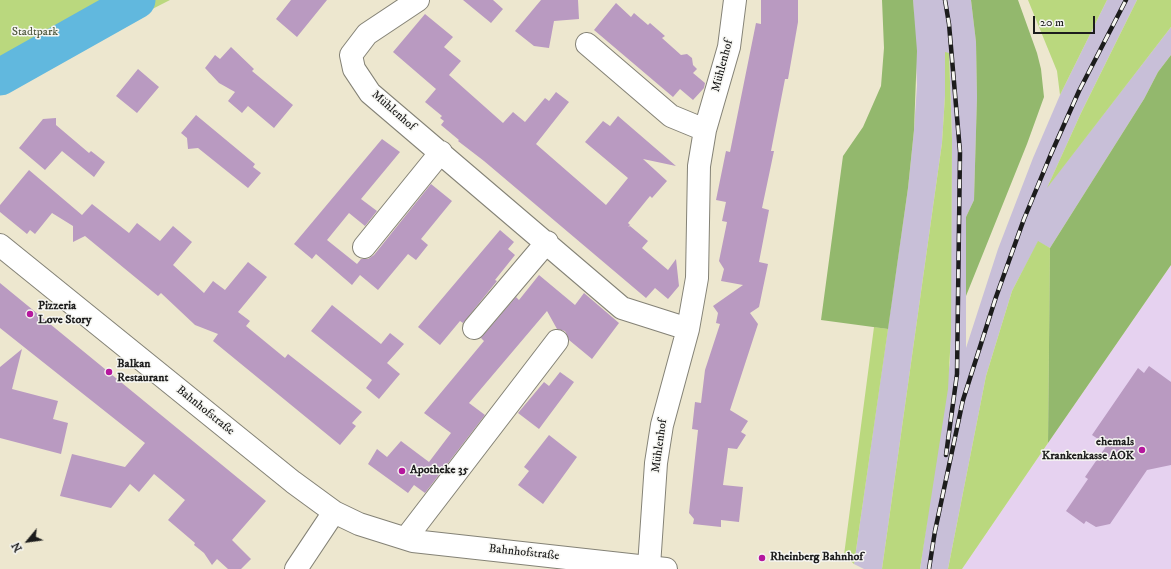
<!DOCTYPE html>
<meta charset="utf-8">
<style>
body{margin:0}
#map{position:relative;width:1171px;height:569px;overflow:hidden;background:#ede7cf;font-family:"IM FELL DW Pica",serif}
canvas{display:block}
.north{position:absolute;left:8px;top:521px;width:40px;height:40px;-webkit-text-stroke:3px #f6f6f2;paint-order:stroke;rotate:241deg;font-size:11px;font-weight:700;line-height:16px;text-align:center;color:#1c1c1c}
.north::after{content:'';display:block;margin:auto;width:14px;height:18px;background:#1c1c1c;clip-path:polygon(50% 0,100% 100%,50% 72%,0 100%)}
.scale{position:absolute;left:1033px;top:16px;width:62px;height:18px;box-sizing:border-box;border:2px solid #1c1c1c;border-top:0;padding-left:5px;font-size:12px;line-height:14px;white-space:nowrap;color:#1c1c1c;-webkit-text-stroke:3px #f6f6f2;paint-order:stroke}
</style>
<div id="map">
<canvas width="1171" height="569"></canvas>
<div class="north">N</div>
<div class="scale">20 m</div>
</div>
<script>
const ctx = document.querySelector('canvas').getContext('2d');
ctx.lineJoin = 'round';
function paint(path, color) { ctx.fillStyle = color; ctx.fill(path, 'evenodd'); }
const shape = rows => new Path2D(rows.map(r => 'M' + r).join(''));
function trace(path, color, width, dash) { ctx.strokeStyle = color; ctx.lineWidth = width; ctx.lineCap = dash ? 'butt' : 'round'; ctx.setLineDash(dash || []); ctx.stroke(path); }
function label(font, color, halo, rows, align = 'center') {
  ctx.font = font + ' "IM FELL DW Pica",serif'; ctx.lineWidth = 3; ctx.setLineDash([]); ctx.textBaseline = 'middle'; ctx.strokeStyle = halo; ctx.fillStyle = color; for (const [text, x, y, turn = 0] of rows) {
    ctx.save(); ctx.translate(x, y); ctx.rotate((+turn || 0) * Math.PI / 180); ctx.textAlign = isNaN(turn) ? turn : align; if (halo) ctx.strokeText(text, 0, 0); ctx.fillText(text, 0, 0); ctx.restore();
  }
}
const built = shape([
 [1171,265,1171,569,962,569,1048,443]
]);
const industrial = shape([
 [913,0,971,0,976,42,977,97,974,200,966,217,966,348,998,249,1033,158,1060,95,1107,0,1137,0,1081,113,1048,186,1171,27,1171,55,1158,72,1144,99,1050,248,1038,242,1012,291,986,376,948,569,920,569,950,362,952,139,949,53,945,53,945,96,942,143,882,569,864,569,854,564,908,188,914,130,917,85]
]);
const green = shape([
 [0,0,170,0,54,59,0,92],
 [1028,0,1107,0,1060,95,1057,71],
 [1137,0,1171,0,1171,27,1047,188,1081,113],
 [945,52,949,53,952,139,951,334,948,389,920,569,882,569,942,143,945,96],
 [1038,241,1050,248,1048,443,962,569,948,569,986,376,1012,291],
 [874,327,888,329,854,564,844,555]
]);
const forest = shape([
 [882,0,913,0,917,51,914,130,908,188,888,329,821,320,843,156,863,127,881,86,884,48],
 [971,0,1018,0,1037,53,1041,69,1044,97,1027,144,966,296,966,217,974,200,977,97,976,42],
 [1171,55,1171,265,1048,443,1050,248,1144,99,1158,72]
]);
const river = shape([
 [0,77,137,0]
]);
const building = shape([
 [291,0,327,0,297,37,276,19],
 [463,0,493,0,503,9,491,23],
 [541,0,578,0,579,19,554,21,549,48,534,46,515,31],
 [761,0,798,0,798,22,788,79,785,79,771,151,774,151,762,208,769,210,759,262,768,264,759,307,750,313,758,324,730,410,748,421,741,432,746,435,737,449,728,448,723,485,743,487,739,522,721,520,721,527,693,524,694,519,689,513,698,430,692,429,695,402,701,403,705,370,720,324,716,323,718,313,713,306,743,285,721,281,724,269,719,261,727,222,722,221,726,202,716,200,726,151,730,152,756,23,761,24],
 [616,3,631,17,634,13,648,25,650,23,665,36,662,38,681,55,687,54,692,58,693,65,697,69,693,73,705,83,704,88,693,100,680,89,673,97,594,30],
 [425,14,453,37,444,47,461,61,449,75,503,123,513,112,525,122,545,98,549,101,556,92,569,102,536,144,606,205,628,178,585,142,603,121,610,126,618,116,676,166,643,159,667,181,652,198,650,196,628,223,630,225,628,227,630,226,648,241,642,248,668,270,676,259,679,286,668,299,655,288,646,298,484,161,458,141,459,140,441,125,444,121,440,118,442,116,425,102,436,89,393,52],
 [231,47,254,69,252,71,293,105,274,128,248,106,242,113,228,101,235,92,219,83,205,68,215,55,220,59],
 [138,69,159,87,137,113,116,96],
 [196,115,255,164,253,167,261,173,248,188,198,148,188,149,187,138,181,133],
 [56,118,56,125,89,153,91,151,105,162,94,177,62,151,45,170,19,148,43,119],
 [382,139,400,152,361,199,377,211,365,226,349,213,327,240,357,264,361,259,368,259,374,255,431,184,452,201,421,239,428,245,416,260,408,254,378,290,360,275,352,285,316,254,312,259,294,244],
 [29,170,82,215,92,204,129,233,137,223,160,241,173,226,192,242,173,265,204,293,213,281,225,290,248,262,267,277,238,312,250,321,246,326,285,358,288,354,362,412,352,423,356,426,340,445,213,341,218,334,195,325,161,293,158,296,85,236,73,242,73,226,52,213,35,234,30,230,27,234,0,212,0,205],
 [500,230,514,242,508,249,515,255,495,280,497,281,463,323,460,321,440,345,418,327],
 [539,275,575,305,584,293,619,323,592,359,569,340,565,331,557,329,547,311,469,403,485,415,425,493,414,485,408,493,368,464,377,449,387,457,401,441,429,462,451,433,424,413,484,341,481,338,516,297,519,300],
 [0,283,266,501,232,540,251,559,241,569,228,569,217,559,212,565,204,553,194,545,195,543,168,520,185,500,154,474,139,492,130,484,111,508,60,496,72,454,125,467,145,443,0,328],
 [332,305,381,344,390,333,404,344,387,363,400,374,379,399,366,388,372,380,311,331],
 [22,349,12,389,58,401,53,419,68,423,61,454,0,438,0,367],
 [1149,366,1171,382,1171,465,1147,470,1110,524,1096,527,1086,521,1084,524,1066,511,1088,479,1085,477,1107,445,1092,435,1138,368,1144,373],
 [560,372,574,382,539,429,518,413,544,382,549,386],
 [549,435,577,457,543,504,518,485,529,471,524,467]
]);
const minor = shape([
 [418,0,367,34,351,55,354,69,370,93,622,308,688,329],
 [587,44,671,116,705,130],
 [364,247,441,152],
 [474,328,547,242],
 [406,538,557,341],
 [649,566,656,463,662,425,688,329,697,278,699,166,705,130,729,47,735,0]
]);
const tertiary = shape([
 [0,245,293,482,334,512,359,524,413,541,666,569],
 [296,569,334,512]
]);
const rail = shape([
 [945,0,949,24,960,152,957,374,946,455],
 [929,569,935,531,963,400,996,297,1024,219,1051,154,1079,91,1126,0]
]);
const markers = [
 [30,314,4,"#b5179e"],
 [109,372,4,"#b5179e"],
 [1142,450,4,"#b5179e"],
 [402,471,4,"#b5179e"],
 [762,558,4,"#b5179e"]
];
const parkNames = [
 ["Stadtpark",35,33]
];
const streetNames = [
 ["Mühlenhof",723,66,-75],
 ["Mühlenhof",393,111,41],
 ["Bahnhofstraße",205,411,39],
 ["Mühlenhof",660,446,-82],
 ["Bahnhofstraße",524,553,6]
];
const poiNames = [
 ["Pizzeria",38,307],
 ["Love Story",38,321],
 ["Balkan",117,365],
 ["Restaurant",117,379],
 ["ehemals",1134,443,"right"],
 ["Krankenkasse AOK",1134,457,"right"],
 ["Apotheke 35",410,471],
 ["Rheinberg Bahnhof",770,558]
];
paint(built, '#e6d2f0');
paint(industrial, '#c8bfd8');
paint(green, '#bad87e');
paint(forest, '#93b86d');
trace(river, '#61b8de', 37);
paint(building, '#b99ac1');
trace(minor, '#848276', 24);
trace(tertiary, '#848276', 24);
trace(minor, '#fff', 22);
trace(tertiary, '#fff', 22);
trace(rail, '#1c1c1c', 4.5);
trace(rail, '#f6f6f2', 3, [9]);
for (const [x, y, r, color] of markers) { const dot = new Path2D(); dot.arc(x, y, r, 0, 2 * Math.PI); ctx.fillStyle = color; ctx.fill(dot); trace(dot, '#f6f6f2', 1.5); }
label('12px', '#4b5439', '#f6f6f2', parkNames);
label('12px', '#1c1c1c', '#f6f6f2', streetNames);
label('bold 12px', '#1c1c1c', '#f6f6f2', poiNames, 'left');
</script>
